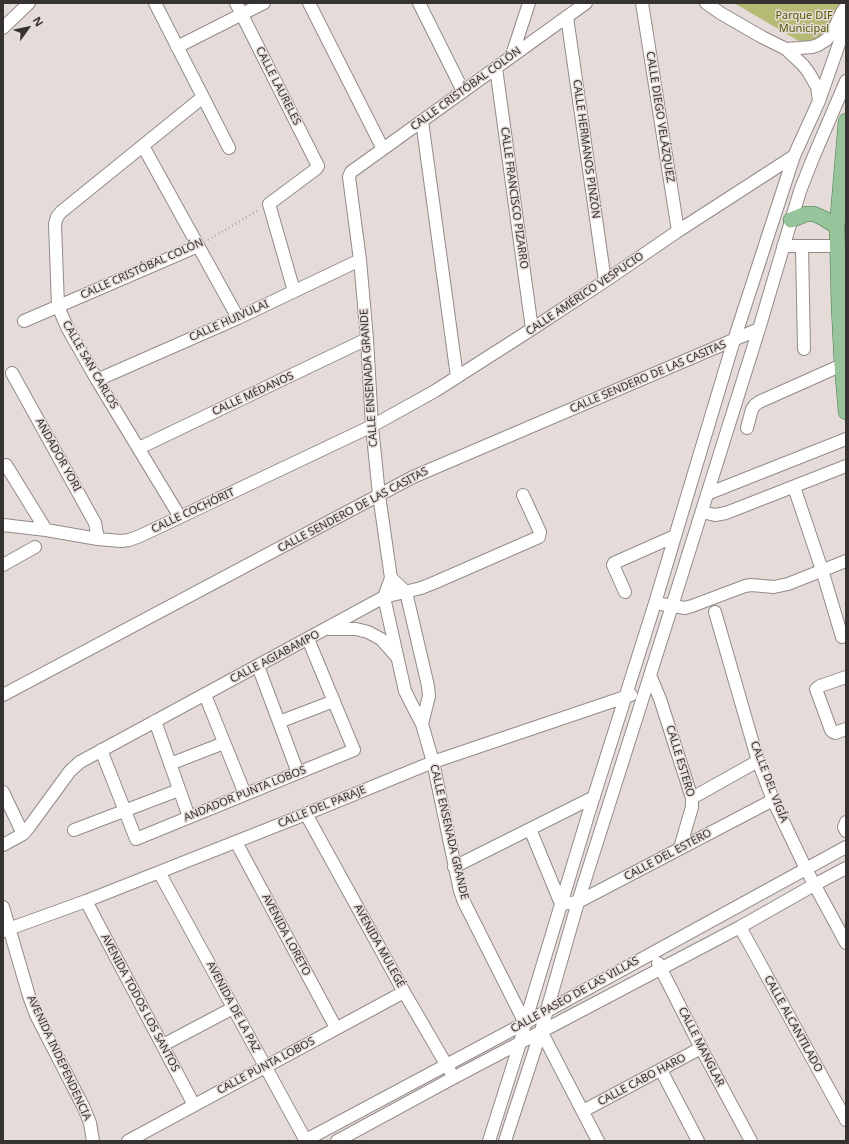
<!DOCTYPE html>
<meta charset="utf-8">
<style>
body{margin:0}
#map{position:relative;width:849px;height:1144px;overflow:hidden;background:#e5dcd9;font-family:"Noto Sans",sans-serif}
canvas{display:block}
.frame{position:absolute;inset:0;border:4px solid #353231;pointer-events:none}
.north{position:absolute;left:8px;top:8px;width:40px;height:40px;-webkit-text-stroke:3px #e5dcd9;paint-order:stroke;rotate:57deg;font-size:11px;font-weight:700;line-height:16px;text-align:center;color:#353231}
.north::after{content:'';display:block;margin:auto;width:14px;height:18px;background:#353231;clip-path:polygon(50% 0,100% 100%,50% 72%,0 100%)}
</style>
<div id="map">
<canvas width="849" height="1144"></canvas>
<div class="frame"></div>
<div class="north">N</div>
</div>
<script>
const ctx = document.querySelector('canvas').getContext('2d');
ctx.lineJoin = 'round';
function paint(path, color) { ctx.fillStyle = color; ctx.fill(path, 'evenodd'); }
const shape = rows => new Path2D(rows.map(r => 'M' + r).join(''));
function trace(path, color, width, dash) { ctx.strokeStyle = color; ctx.lineWidth = width; ctx.lineCap = dash ? 'butt' : 'round'; ctx.setLineDash(dash || []); ctx.stroke(path); }
function label(font, color, halo, rows, align = 'center') {
  ctx.font = font + ' "Noto Sans",sans-serif'; ctx.lineWidth = 3; ctx.setLineDash([]); ctx.textBaseline = 'middle'; ctx.strokeStyle = halo; ctx.fillStyle = color; for (const [text, x, y, turn = 0] of rows) {
    ctx.save(); ctx.translate(x, y); ctx.rotate((+turn || 0) * Math.PI / 180); ctx.textAlign = isNaN(turn) ? turn : align; if (halo) ctx.strokeText(text, 0, 0); ctx.fillText(text, 0, 0); ctx.restore();
  }
}
const green = shape([
 [734,3,840,3,837,15,834,21,822,34,815,40,810,42,802,42,797,40]
]);
const path = shape([
 [208,240,259,210]
]);
const minor = shape([
 [155,3,229,148],
 [236,3,318,166,316,169,269,204,294,291],
 [309,3,383,149],
 [419,3,463,91],
 [642,3,678,231],
 [706,3,722,14,762,37,786,49,803,65,809,73,817,87,819,100],
 [567,17,605,281],
 [3,28,29,3],
 [177,47,264,3],
 [786,49,812,47,818,45,826,40,832,33,842,12,846,7],
 [512,55,529,3],
 [496,68,532,329],
 [422,121,457,377],
 [143,146,238,318],
 [783,246,837,246],
 [802,247,804,349],
 [24,321,198,246],
 [12,373,95,523,98,539],
 [97,380,238,318,360,260],
 [747,428,752,409,755,405,759,402,842,365],
 [139,448,367,339],
 [3,466,6,465,46,530],
 [794,487,822,570,842,637],
 [707,494,846,439],
 [702,512,715,515,726,513,846,466],
 [180,517,97,380,68,329,63,318,58,306,55,224,57,217,61,212,203,97],
 [3,525,46,530,98,539,121,541,129,540,140,536,372,426,435,391,532,329,605,281,678,231,794,156],
 [3,565,35,547],
 [391,578,406,592,428,686,429,696,422,724],
 [625,592,613,565,614,563,675,536],
 [655,603,685,608,692,606,745,586,751,585,774,587,788,584,846,561],
 [715,612,758,761,773,800,806,869,846,943],
 [329,629,356,629,368,632,381,639,397,657],
 [258,666,298,773],
 [650,675,660,699,692,798,692,807,680,848],
 [846,677,820,686,816,689,831,730,833,732,835,733,846,729],
 [3,695,413,477,759,329],
 [205,695,245,794],
 [155,721,189,817],
 [279,722,334,701],
 [101,750,136,839,354,750,308,639],
 [170,764,224,743],
 [3,792,23,834],
 [692,798,758,761],
 [306,814,404,992,450,1071],
 [846,822,844,827,846,831],
 [530,829,561,904,578,902,773,800],
 [74,830,179,790],
 [236,842,336,1028],
 [3,845,23,834,29,827,70,771,80,762,384,597,421,588,436,582,539,537,540,532,523,495],
 [454,867,594,797],
 [159,872,306,1141],
 [86,901,194,1105],
 [3,907,29,996,36,1015,84,1108,90,1123,93,1141],
 [740,927,846,1120],
 [3,931,86,901,306,814,433,762,631,695],
 [658,963,701,1048,751,1141],
 [525,1023,464,902,460,891,433,762,422,724,411,703,405,691,384,597,391,578,379,495,372,426,367,339,360,260,349,177,351,172,383,149,586,3],
 [541,1031,598,1141],
 [163,1045,233,1008],
 [661,1070,698,1141],
 [583,1111,701,1048],
 [128,1141,404,992],
 [304,1141,525,1023,846,847],
 [337,1141,453,1078,740,927,814,885,846,868],
 [489,1141,520,1043,525,1023,589,812,655,603,734,340,794,156,819,101,846,24],
 [505,1141,541,1031,578,902,672,606,759,329,800,191,813,158,846,81]
]);
const major = shape([
 [846,121,837,227,839,308,842,365,846,412],
 [791,220,806,214,814,214,823,218,837,227]
]);
const parkNames = [
 ["Parque DIF",804,16],
 ["Municipal",804,29]
];
const streetNames = [
 ["CALLE LAURELES",278,86,63],
 ["CALLE CRISTÓBAL COLÓN",466,89,-36],
 ["CALLE DIEGO VELÁZQUEZ",660,117,81],
 ["CALLE HERMANOS PINZÓN",586,149,82],
 ["CALLE FRANCISCO PIZARRO",514,198,82],
 ["CALLE CRISTÓBAL COLÓN",142,269,-24],
 ["CALLE AMÉRICO VESPUCIO",585,294,-34],
 ["CALLE HUIVULAI",229,321,-24],
 ["CALLE SAN CARLOS",90,365,60],
 ["CALLE SENDERO DE LAS CASITAS",648,377,-23],
 ["CALLE ENSENADA GRANDE",369,378,-94],
 ["CALLE MÉDANOS",253,394,-25],
 ["ANDADOR YORI",58,455,61],
 ["CALLE SENDERO DE LAS CASITAS",353,510,-28],
 ["CALLE COCHÓRIT",193,511,-25],
 ["CALLE AGIABAMPO",275,657,-28],
 ["CALLE ESTERO",680,761,73],
 ["CALLE DEL VIGÍA",769,782,69],
 ["ANDADOR PUNTA LOBOS",245,794,-22],
 ["CALLE DEL PARAJE",322,807,-22],
 ["CALLE ENSENADA GRANDE",449,832,77],
 ["CALLE DEL ESTERO",668,855,-28],
 ["AVENIDA LORETO",286,935,62],
 ["AVENIDA MULEGÉ",379,946,61],
 ["CALLE PASEO DE LAS VILLAS",575,995,-29],
 ["AVENIDA TODOS LOS SANTOS",140,1003,62],
 ["AVENIDA DE LA PAZ",233,1007,62],
 ["CALLE ALCANTILADO",793,1024,61],
 ["CALLE MANGLAR",701,1047,63],
 ["AVENIDA INDEPENDENCIA",59,1058,65],
 ["CALLE PUNTA LOBOS",266,1066,-28],
 ["CALLE CABO HARO",642,1080,-28]
];
paint(green, '#b5ba75');
trace(minor, '#948b88', 14);
trace(major, '#48774b', 16);
trace(path, '#a59f9c', 2, [1, 3]);
trace(minor, '#fff', 12);
trace(major, '#97c49b', 15);
label('11px', '#555801', '#e5dcd9', parkNames);
label('11px', '#353231', '#e5dcd9', streetNames);
</script>
